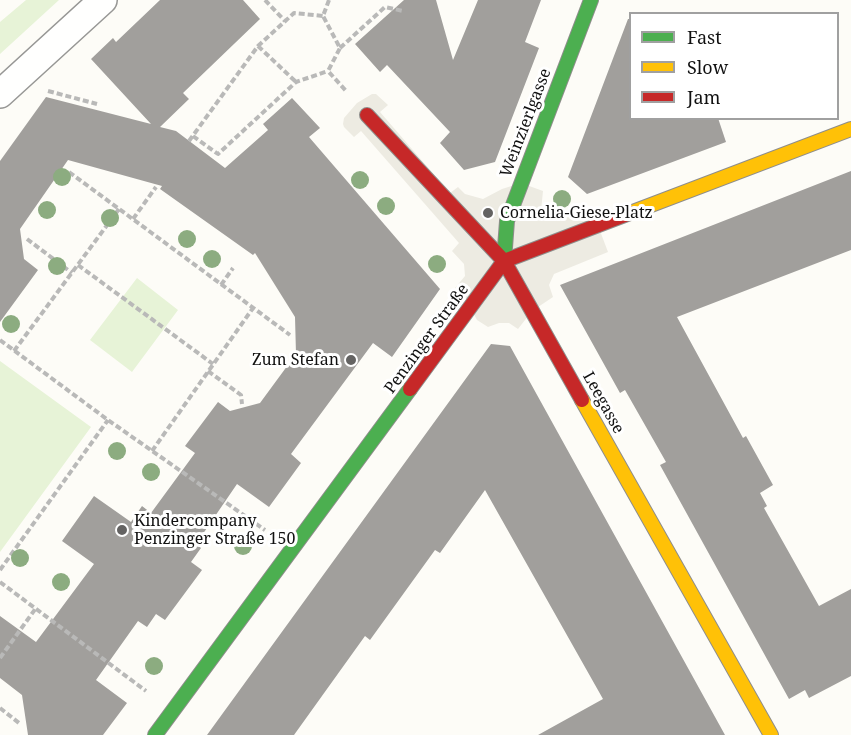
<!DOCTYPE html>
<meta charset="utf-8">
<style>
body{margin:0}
#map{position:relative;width:851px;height:735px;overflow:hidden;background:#fdfcf7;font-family:"Noto Serif",serif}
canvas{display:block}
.legend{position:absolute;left:629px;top:12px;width:210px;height:108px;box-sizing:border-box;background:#fff;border:2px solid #a0a0a0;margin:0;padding:8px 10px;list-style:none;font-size:18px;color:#111}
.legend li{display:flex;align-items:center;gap:12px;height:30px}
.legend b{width:30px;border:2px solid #a0a0a0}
</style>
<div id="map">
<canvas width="851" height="735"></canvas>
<ul class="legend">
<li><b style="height:8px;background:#4caf50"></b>Fast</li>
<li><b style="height:8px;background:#ffc107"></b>Slow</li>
<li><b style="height:8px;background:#c62828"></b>Jam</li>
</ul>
</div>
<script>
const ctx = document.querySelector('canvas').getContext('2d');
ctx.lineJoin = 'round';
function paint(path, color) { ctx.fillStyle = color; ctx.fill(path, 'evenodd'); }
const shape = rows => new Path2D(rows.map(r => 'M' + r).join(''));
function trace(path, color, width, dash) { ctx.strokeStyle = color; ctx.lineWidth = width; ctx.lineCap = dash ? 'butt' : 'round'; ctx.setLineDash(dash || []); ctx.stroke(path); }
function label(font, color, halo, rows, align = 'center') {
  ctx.font = font + ' "Noto Serif",serif'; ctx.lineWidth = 6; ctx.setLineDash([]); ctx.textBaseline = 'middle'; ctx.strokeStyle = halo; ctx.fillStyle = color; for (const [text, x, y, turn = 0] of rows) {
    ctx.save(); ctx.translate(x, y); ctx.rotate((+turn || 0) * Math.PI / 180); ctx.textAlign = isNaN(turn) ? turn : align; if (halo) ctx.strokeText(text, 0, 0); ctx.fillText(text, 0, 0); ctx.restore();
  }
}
const green = shape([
 [26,0,59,0,0,54,0,22],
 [137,278,178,310,132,372,90,340],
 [0,361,91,427,0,552]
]);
const plaza = shape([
 [372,94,376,94,388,105,380,112,450,193,458,187,465,194,483,199,502,189,521,183,543,191,541,211,553,219,591,207,608,252,554,274,549,285,553,297,532,311,518,329,509,323,499,323,488,327,477,320,463,294,455,288,465,276,464,264,452,251,459,243,361,131,354,137,344,127,343,124,344,118,357,103]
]);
const building = shape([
 [160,0,243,0,260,19,183,93,189,99,160,127,176,131,225,168,268,130,263,124,292,98,320,128,309,137,440,289,392,357,373,343,291,454,301,463,269,507,237,484,196,544,201,548,191,562,202,570,165,620,156,614,147,627,138,621,96,680,127,703,103,735,28,735,22,695,0,678,0,616,36,642,94,564,62,541,94,496,131,522,142,506,151,513,195,453,185,446,218,402,230,411,260,403,296,354,295,317,255,253,253,255,160,189,162,186,68,160,20,229,24,259,38,270,0,322,0,161,46,97,151,124,91,59,113,38,116,42],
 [404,0,436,0,453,60,478,0,541,0,525,42,539,48,495,162,464,170,440,143,450,132,387,65,380,72,355,44],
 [628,19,630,19,630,118,718,118,726,142,587,194,568,177],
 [851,171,851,250,677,317,743,438,746,436,773,485,760,493,767,506,764,508,819,606,851,589,851,676,809,698,805,690,789,699,660,465,666,462,625,390,620,393,560,285],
 [491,344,510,346,725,735,538,735,603,699,485,490,440,553,435,550,370,640,365,636,294,735,207,735]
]);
const path = shape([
 [265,0,285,21],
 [329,0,323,16,340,48,328,71,347,92],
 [258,46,296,82],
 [340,48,385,7,403,11],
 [48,91,97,104],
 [193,136,218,154,296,82,328,71],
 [189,141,258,46,294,13,323,16],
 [69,172,290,335],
 [133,219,156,187],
 [27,239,72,273],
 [78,265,213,364],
 [221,285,233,268],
 [0,340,108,420,265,530],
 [14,351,119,209],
 [208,371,241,395,242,404],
 [152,451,253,308],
 [0,570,108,420],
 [0,582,146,691],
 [0,658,36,608],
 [0,708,19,723]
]);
const street = shape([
 [0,94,103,0]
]);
const fast = shape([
 [504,261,507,221,591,0],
 [155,735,410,389]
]);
const slow = shape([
 [630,213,851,129],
 [582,400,771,735]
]);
const jam = shape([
 [367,115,504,261,582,400],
 [410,389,504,261,630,213]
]);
const trees = [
 [62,177],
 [360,180],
 [562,199],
 [386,206],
 [47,210],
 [110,218],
 [187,239],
 [212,259],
 [437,264],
 [57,266],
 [11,324],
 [117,451],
 [151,472],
 [243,546],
 [20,558],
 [61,582],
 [154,666]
];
const markers = [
 [488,213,6,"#646362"],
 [351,360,6,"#646362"],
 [122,530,6,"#646362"]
];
const streetNames = [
 ["Weinzierlgasse",526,123,-69],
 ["Penzinger Straße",427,339,-54],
 ["Leegasse",603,403,61]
];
const poiNames = [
 ["Cornelia-Giese-Platz",500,213],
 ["Zum Stefan",339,360,"right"],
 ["Kindercompany",134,521],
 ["Penzinger Straße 150",134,539]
];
paint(green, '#e7f3d7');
paint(plaza, '#edebe2');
paint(building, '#a19f9c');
trace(street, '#979795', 30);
trace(fast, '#8e8d8b', 16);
trace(slow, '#8e8d8b', 16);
trace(jam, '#8e8d8b', 16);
trace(path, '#b9b9b8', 4, [6, 3]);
trace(street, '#fffffe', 27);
trace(fast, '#4caf50', 14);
trace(slow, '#ffc107', 14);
trace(jam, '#c62828', 14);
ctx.fillStyle = '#8cac80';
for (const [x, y] of trees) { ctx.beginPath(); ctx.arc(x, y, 9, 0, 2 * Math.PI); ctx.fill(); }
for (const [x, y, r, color] of markers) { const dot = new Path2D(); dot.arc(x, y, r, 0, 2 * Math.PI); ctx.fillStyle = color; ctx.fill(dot); trace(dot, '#fff', 2); }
label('16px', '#111', '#fff', streetNames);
label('16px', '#111', '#fff', poiNames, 'left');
</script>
